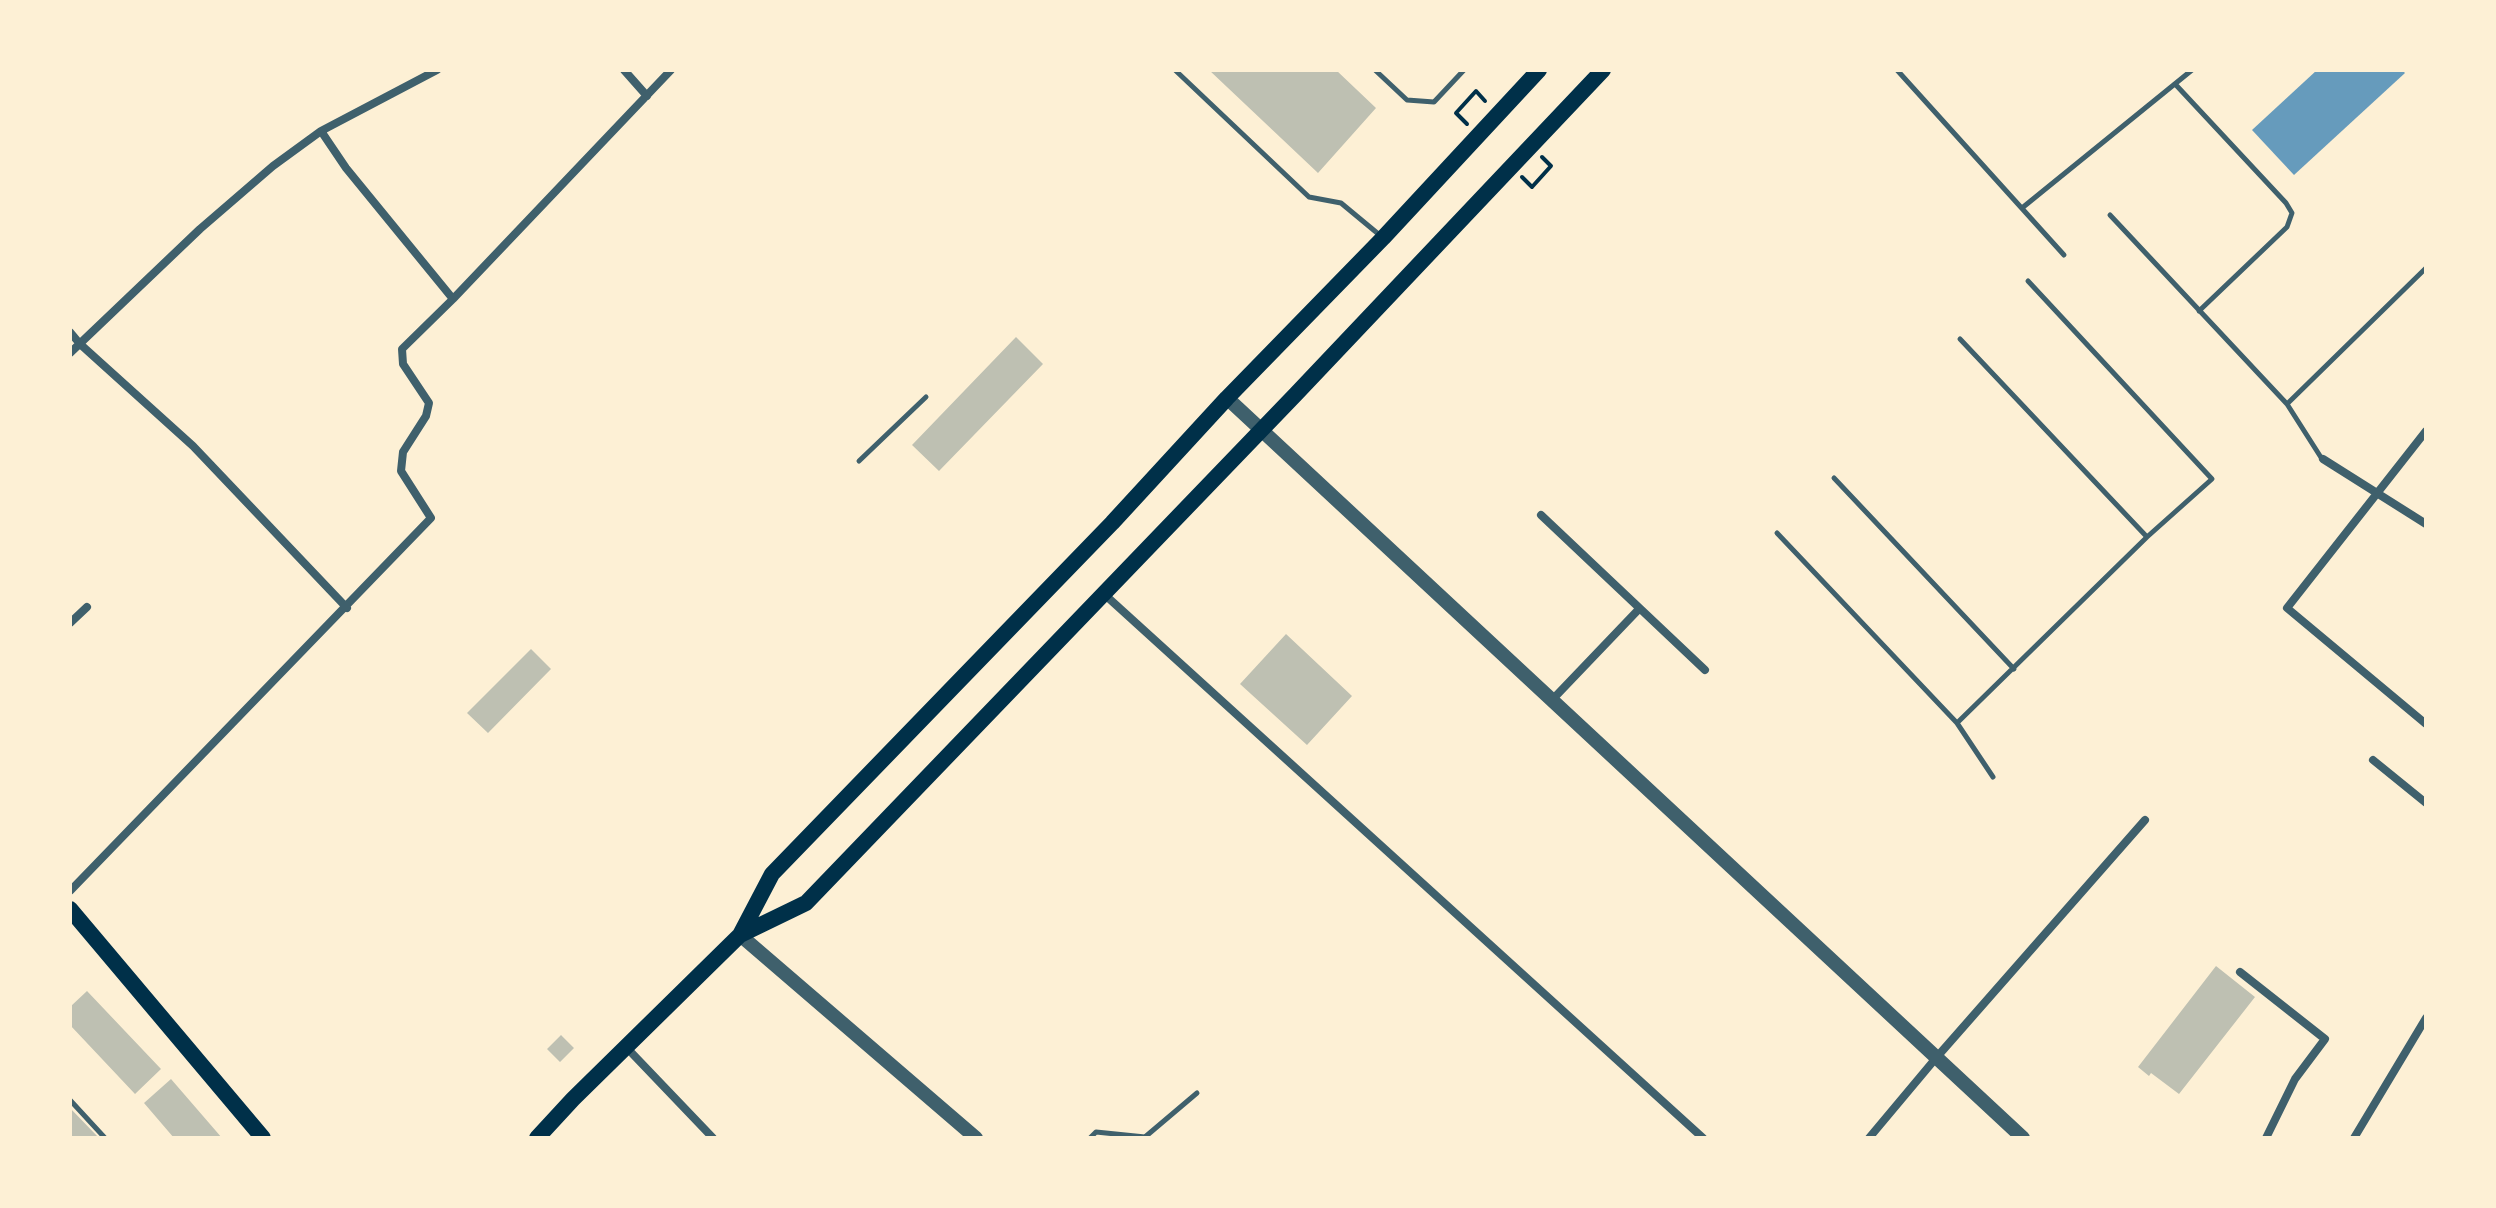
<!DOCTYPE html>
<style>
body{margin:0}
#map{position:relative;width:2496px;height:1208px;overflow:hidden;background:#fdf0d5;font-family:Rubik,sans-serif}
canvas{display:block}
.frame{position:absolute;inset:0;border:72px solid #fdf0d5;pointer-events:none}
</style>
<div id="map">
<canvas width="2496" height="1208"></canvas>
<div class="frame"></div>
</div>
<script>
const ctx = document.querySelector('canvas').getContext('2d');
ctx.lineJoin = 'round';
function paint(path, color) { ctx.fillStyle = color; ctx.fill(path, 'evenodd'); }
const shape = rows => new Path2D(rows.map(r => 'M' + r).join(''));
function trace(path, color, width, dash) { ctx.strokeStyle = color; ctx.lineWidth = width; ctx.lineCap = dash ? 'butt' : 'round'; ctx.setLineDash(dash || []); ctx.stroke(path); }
const water = shape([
 [2317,70,2402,70,2405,73,2294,175,2252,130]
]);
const building = shape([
 [1209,70,1336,70,1376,108,1318,173],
 [1016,337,1043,364,939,471,912,445],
 [1286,634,1352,696,1307,745,1240,684],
 [531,649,551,669,488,733,467,713],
 [2216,966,2255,997,2179,1094,2151,1073,2149,1076,2138,1067],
 [87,991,161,1069,135,1094,70,1025,70,1007],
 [561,1035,574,1048,560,1062,547,1049],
 [171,1079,222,1138,174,1138,144,1103],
 [70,1108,99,1138,70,1138]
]);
const path = shape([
 [1467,124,1456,113,1476,91,1485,101],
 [1522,177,1532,187,1551,166,1542,157]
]);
const service = shape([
 [1175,70,1309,197,1341,203,1382,237],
 [1375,70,1407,100,1434,102,1464,70],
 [1897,70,2064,255],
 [2176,85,2286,203,2292,213,2287,227,2199,311],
 [2022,208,2192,70],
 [2110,215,2287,404,2322,459],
 [1960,339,2147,537],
 [2287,404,2426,268],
 [859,461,926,397],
 [1834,478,2014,669],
 [1777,533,1957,723,1993,777],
 [1957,723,2147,537,2212,479,2028,281],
 [70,1100,105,1138],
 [1090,1138,1096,1132,1145,1137,1197,1093]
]);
const minor = shape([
 [624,70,647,96],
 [321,131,346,168,453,299],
 [70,332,80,344,193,446,347,608],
 [70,353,200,229,273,166,321,131,437,70],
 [2426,431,2287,608,2426,724],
 [2323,459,2426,524],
 [1541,515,1705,670],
 [1104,594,1703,1138],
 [70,623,87,607],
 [1552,700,1639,609],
 [2373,760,2426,803],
 [70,891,431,518,401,471,403,452,426,416,429,403,403,364,402,349,453,299,671,70],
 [2240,972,2325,1039,2295,1079,2266,1138],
 [626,1047,713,1138],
 [1869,1138,1936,1058,2145,820],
 [2354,1138,2426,1018]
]);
const tertiary = shape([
 [1227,398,2023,1138],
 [740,935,976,1138]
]);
const secondary = shape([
 [70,909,263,1138],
 [740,935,806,903,1296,394,1603,70],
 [537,1138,573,1099,740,935,772,874,1112,523,1227,398,1383,238,1539,70]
]);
paint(water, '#669bbc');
paint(building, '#bec0b2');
trace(path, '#003049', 4);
trace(service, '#3f606c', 5);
trace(minor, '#3f606c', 8);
trace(tertiary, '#3f606c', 14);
trace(secondary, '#003049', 16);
</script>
